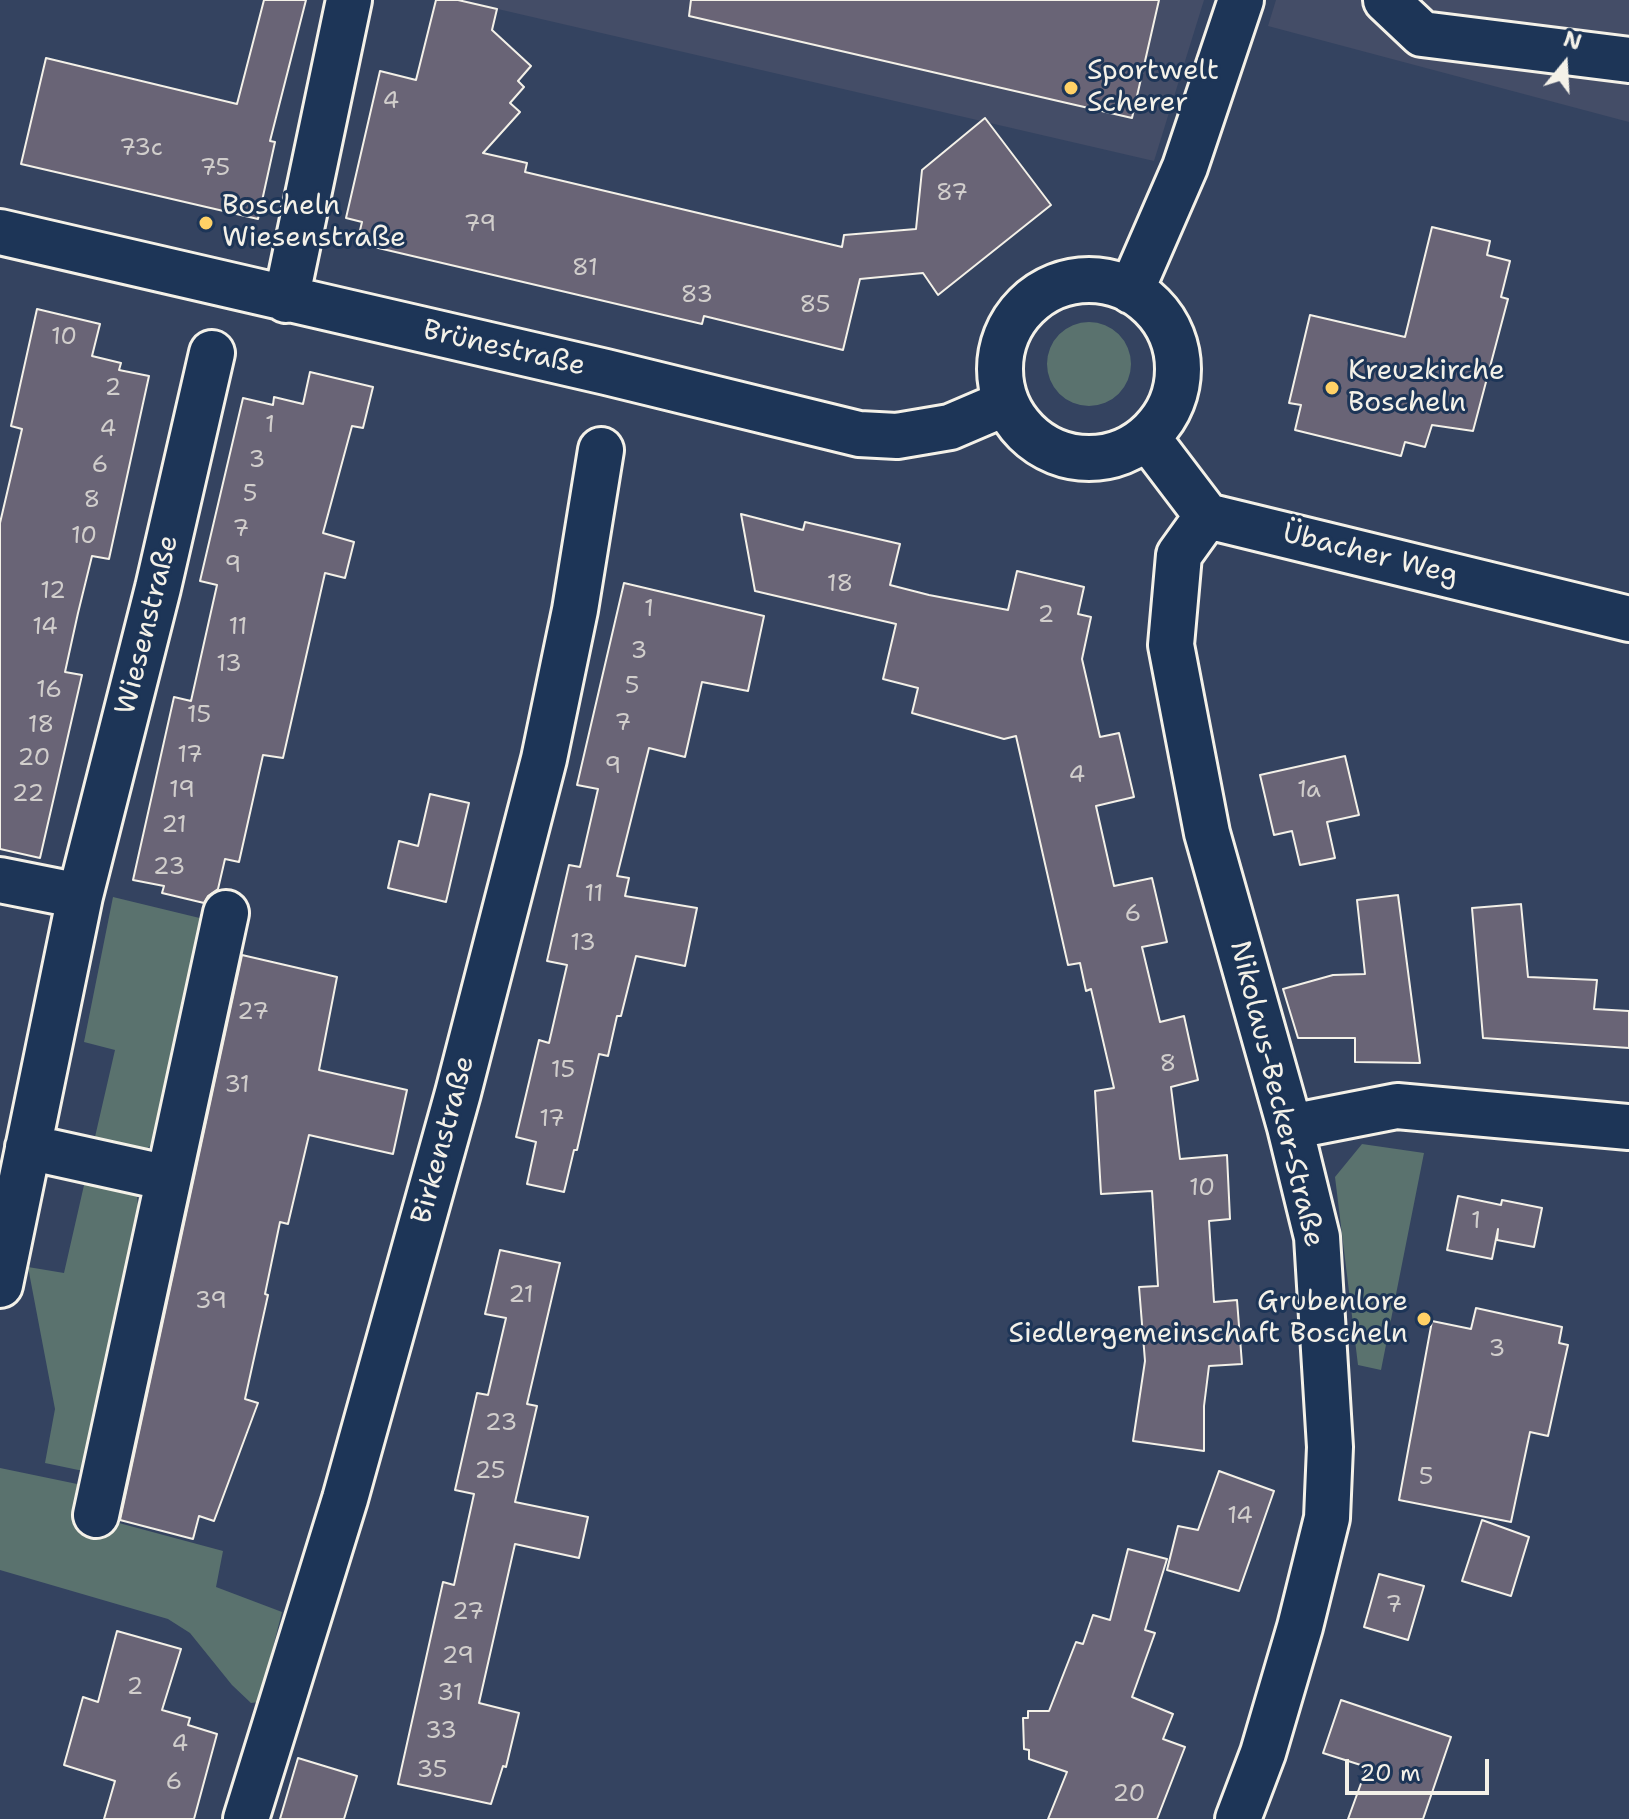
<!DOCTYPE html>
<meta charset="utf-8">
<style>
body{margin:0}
#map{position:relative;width:1629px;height:1819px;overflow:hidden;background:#344360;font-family:"Shantell Sans",sans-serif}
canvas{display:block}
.north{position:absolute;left:1525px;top:24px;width:80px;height:80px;-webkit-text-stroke:6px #1d3557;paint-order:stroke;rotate:18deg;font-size:22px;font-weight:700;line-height:32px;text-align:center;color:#f4f1e8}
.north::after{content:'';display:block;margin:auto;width:28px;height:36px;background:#f4f1e8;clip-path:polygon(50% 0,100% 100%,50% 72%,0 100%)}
.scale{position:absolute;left:1345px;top:1759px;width:144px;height:36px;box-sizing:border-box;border:4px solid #f4f1e8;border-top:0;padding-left:10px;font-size:24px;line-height:28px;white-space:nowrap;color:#f4f1e8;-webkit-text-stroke:6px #1d3557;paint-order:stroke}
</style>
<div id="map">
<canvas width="1629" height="1819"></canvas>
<div class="north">N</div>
<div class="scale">20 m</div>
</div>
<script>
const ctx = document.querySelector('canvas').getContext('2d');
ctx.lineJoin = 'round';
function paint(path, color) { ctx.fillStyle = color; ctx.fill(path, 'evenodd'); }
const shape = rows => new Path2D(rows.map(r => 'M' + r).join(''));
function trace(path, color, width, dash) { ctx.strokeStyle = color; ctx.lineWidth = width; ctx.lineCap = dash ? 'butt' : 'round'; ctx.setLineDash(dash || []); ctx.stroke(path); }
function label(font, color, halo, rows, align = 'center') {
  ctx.font = font + ' "Shantell Sans",sans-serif'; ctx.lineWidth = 6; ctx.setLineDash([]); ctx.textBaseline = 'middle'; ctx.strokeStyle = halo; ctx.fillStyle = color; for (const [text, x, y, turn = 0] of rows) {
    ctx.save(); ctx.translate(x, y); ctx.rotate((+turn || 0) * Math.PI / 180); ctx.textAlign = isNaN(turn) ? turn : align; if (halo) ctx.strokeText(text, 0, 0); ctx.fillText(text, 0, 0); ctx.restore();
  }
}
const built = shape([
 [459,0,1204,0,1154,161],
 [1276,0,1629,0,1629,122,1268,26]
]);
const green = shape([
 '1047 364a42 42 0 1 1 84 0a42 42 0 1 1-84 0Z',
 [113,897,212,921,163,1136,135,1158,92,1150,115,1050,84,1042],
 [1362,1144,1424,1153,1381,1370,1358,1365,1335,1177],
 [87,1172,120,1182,137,1196,141,1236,88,1472,45,1463,55,1409,28,1267,64,1273],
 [0,1468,82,1485,78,1512,223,1551,216,1587,282,1612,259,1702,251,1703,232,1685,190,1633,168,1619,0,1570]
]);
const building = shape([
 [264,0,306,0,270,141,275,142,258,219,21,164,46,58,237,104,264,0],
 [436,0,458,0,497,9,492,30,531,66,518,81,524,87,510,103,520,112,483,153,527,163,525,172,842,247,844,235,916,229,922,170,985,118,1051,205,938,295,923,273,860,279,843,350,704,316,702,324,357,243,362,222,346,218,380,71,416,80,436,0],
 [691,0,1159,0,1132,118,689,16,691,0],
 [1432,227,1490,241,1487,255,1510,261,1501,297,1508,299,1473,431,1432,425,1425,447,1405,442,1401,456,1295,430,1301,405,1289,403,1310,315,1405,337,1432,227],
 [37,309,100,324,92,356,121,363,119,370,149,376,109,559,92,556,78,613,65,672,82,675,40,858,0,849,0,523,22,429,11,426,37,309],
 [310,372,373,387,363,428,352,426,323,533,354,542,345,578,325,573,283,758,263,755,239,862,225,859,218,889,208,896,204,903,162,893,164,886,133,880,174,697,191,701,217,585,200,581,243,398,273,405,274,397,303,404,310,372],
 [741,514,803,530,805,522,900,544,890,585,929,595,1008,610,1017,571,1084,587,1078,614,1091,617,1082,659,1100,737,1119,733,1134,797,1096,806,1114,886,1152,878,1167,942,1142,947,1160,1022,1184,1016,1198,1080,1171,1087,1180,1159,1227,1155,1230,1219,1209,1221,1214,1302,1237,1300,1242,1364,1209,1366,1204,1406,1204,1451,1133,1441,1145,1361,1139,1287,1158,1286,1152,1191,1101,1194,1095,1091,1114,1088,1091,989,1086,991,1080,963,1068,965,1016,736,1004,739,912,713,918,688,883,679,896,624,755,591,741,514],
 [624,583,764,616,748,691,702,682,685,757,649,748,617,876,629,878,625,896,697,908,685,966,636,956,621,1016,617,1016,608,1056,599,1054,577,1150,574,1150,564,1192,527,1184,536,1142,516,1137,539,1040,549,1043,567,965,547,961,569,865,580,867,598,789,577,785,624,583],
 [1345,756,1359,815,1327,822,1335,858,1300,865,1292,831,1274,835,1260,775,1345,756],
 [430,794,469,803,446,902,388,888,399,841,418,846,430,794],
 [1398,895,1420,1063,1355,1062,1355,1038,1298,1038,1283,989,1333,975,1365,974,1357,900,1398,895],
 [1521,904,1528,977,1597,980,1594,1009,1629,1011,1629,1048,1483,1038,1472,908,1521,904],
 [242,955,337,977,319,1070,407,1090,393,1154,309,1135,288,1224,280,1222,265,1294,268,1295,245,1399,258,1403,214,1521,199,1516,193,1539,120,1520,242,955],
 [1458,1196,1501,1205,1502,1200,1542,1208,1534,1247,1497,1240,1498,1229,1492,1259,1447,1250,1458,1196],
 [500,1250,560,1263,527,1404,537,1406,515,1502,588,1517,579,1558,515,1544,479,1703,519,1713,506,1767,503,1766,491,1804,398,1784,443,1582,454,1585,474,1494,455,1490,477,1393,488,1395,506,1318,485,1314,500,1250],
 [1476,1308,1562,1327,1559,1343,1568,1345,1548,1436,1530,1432,1511,1522,1399,1500,1432,1321,1471,1329,1476,1308],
 [1219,1471,1274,1491,1239,1591,1167,1570,1178,1526,1198,1530,1219,1471],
 [1482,1520,1529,1537,1511,1596,1462,1581,1482,1520],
 [1128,1549,1167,1559,1145,1630,1155,1633,1132,1697,1173,1714,1163,1739,1185,1747,1157,1819,1048,1819,1067,1772,1029,1759,1029,1750,1024,1749,1023,1718,1028,1718,1028,1711,1049,1711,1076,1642,1083,1644,1093,1615,1110,1620,1128,1549],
 [1379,1574,1424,1586,1408,1640,1364,1627,1379,1574],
 [117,1631,181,1649,162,1710,190,1718,188,1725,217,1734,194,1819,104,1819,115,1781,64,1765,83,1697,98,1702,117,1631],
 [1341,1700,1451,1737,1423,1819,1348,1819,1367,1767,1323,1753,1341,1700],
 [298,1758,357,1776,344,1819,280,1819,298,1758]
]);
const minor = shape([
 [1386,0,1422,34,1629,60],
 [0,232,606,372,859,434,897,436,950,427,1006,403],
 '1000 369a89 89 0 1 1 178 0a89 89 0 1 1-178 0Z',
 [1131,291,1185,167,1241,0],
 [286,300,349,0],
 [1147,437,1207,516,1629,619],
 [1207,516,1179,555,1171,645,1207,833,1290,1127,1317,1237,1330,1447,1327,1518,1300,1627,1263,1753,1238,1819],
 [0,880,80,896],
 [1290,1127,1397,1106,1629,1127],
 [28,1147,168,1178],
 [0,1285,80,896,158,588,212,353],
 [96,1515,226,913],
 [246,1819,345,1499,458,1093,544,759,575,610,601,450]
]);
const markers = [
 [1071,88,8,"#ffd166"],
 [206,223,8,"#ffd166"],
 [1332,388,8,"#ffd166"],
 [1424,1319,8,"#ffd166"]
];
const numberNames = [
 ["4",391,102],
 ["73c",141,149],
 ["75",215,169],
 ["87",952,194],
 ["79",480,225],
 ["81",585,269],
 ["83",697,296],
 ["85",815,306],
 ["10",64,338],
 ["2",113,389],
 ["1",270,426],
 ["4",108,430],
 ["3",257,461],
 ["6",100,466],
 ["5",250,495],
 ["8",92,501],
 ["7",241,530],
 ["10",84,537],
 ["9",233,566],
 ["18",840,585],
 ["12",53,592],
 ["1",649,610],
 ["2",1046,616],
 ["14",45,628],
 ["11",238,628],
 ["3",639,652],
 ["13",229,665],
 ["5",632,687],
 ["16",49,691],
 ["15",199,716],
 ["7",623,724],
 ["18",41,726],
 ["17",190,756],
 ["20",34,759],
 ["9",613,767],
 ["4",1077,776],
 ["19",182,791],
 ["1a",1309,791],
 ["22",28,795],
 ["21",174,826],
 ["23",169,868],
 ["11",594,895],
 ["6",1133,915],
 ["13",583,944],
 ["27",253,1013],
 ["8",1168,1065],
 ["15",563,1071],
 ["31",237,1086],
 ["17",552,1120],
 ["10",1202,1189],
 ["1",1476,1222],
 ["21",521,1296],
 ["39",211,1302],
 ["3",1497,1350],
 ["23",501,1424],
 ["25",490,1472],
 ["5",1426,1478],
 ["14",1240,1517],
 ["7",1394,1606],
 ["27",468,1613],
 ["29",458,1657],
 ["2",135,1688],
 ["31",450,1694],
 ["33",441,1732],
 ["4",180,1745],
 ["35",432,1771],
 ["6",174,1783],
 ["20",1129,1795]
];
const poiNames = [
 ["Sportwelt",1087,72],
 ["Scherer",1087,104],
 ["Boscheln",222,207],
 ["Wiesenstraße",222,239],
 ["Kreuzkirche",1348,372],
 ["Boscheln",1348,404],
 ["Grubenlore",1408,1303,"right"],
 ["Siedlergemeinschaft Boscheln",1408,1335,"right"]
];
const streetNames = [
 ["Brünestraße",504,349,13],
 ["Übacher Weg",1370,555,14],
 ["Wiesenstraße",148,625,-76],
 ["Nikolaus-Becker-Straße",1276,1094,76],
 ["Birkenstraße",444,1140,-75]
];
paint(built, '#444d67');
paint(green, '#5a726e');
paint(building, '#696476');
trace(building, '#f4f1e8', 2);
trace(minor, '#f4f1e8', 50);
trace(minor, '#1d3557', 44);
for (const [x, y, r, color] of markers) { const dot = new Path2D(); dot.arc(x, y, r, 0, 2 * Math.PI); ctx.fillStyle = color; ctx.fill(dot); trace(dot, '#1d3557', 3); }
label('24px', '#d1cecc', null, numberNames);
label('28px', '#f4f1e8', '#1d3557', poiNames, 'left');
label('28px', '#f4f1e8', '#1d3557', streetNames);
</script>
